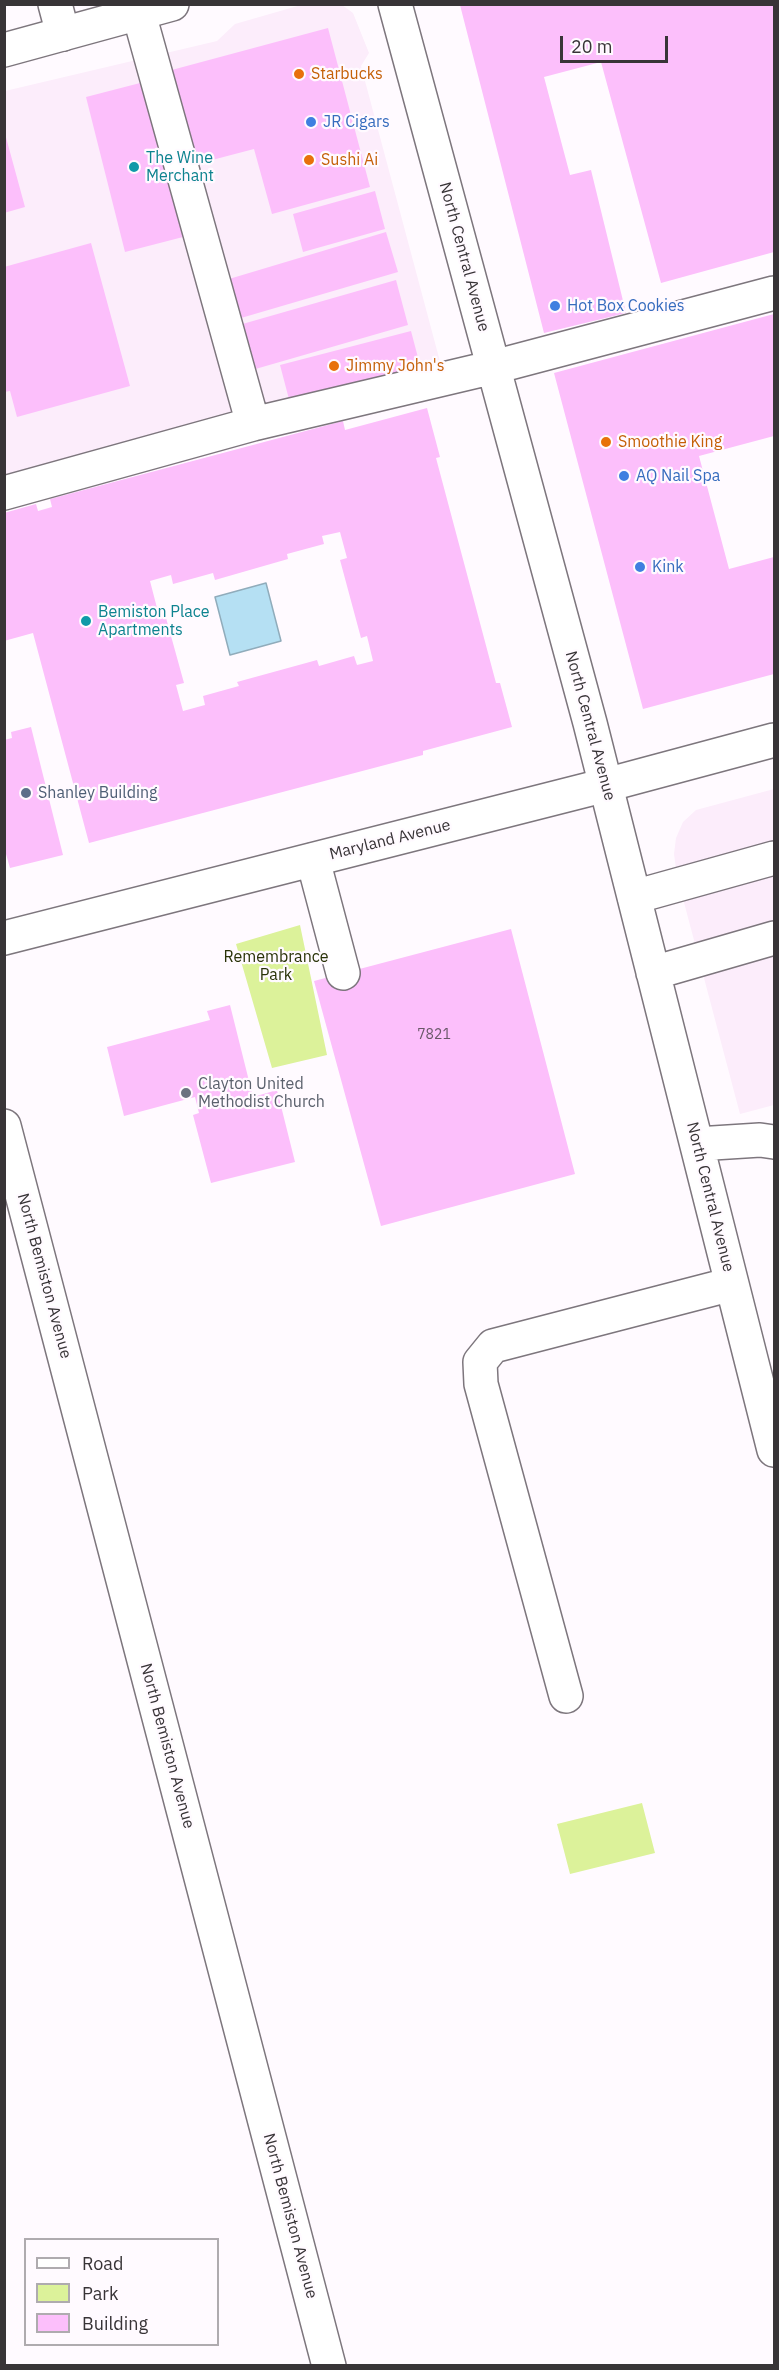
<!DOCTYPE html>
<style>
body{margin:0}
#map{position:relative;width:779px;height:2370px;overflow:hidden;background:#fffaff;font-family:"IBM Plex Sans",sans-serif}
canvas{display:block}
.frame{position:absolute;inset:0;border:6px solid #383437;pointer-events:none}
.legend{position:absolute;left:24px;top:2238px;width:195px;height:108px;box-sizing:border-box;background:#fffaff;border:2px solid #afabaf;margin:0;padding:8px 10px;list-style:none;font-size:18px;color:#383437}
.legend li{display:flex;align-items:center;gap:12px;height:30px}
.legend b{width:30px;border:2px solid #afabaf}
.scale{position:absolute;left:560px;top:36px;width:108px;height:27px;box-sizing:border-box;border:3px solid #383437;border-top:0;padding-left:8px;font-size:18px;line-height:21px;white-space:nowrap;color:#383437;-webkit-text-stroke:4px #fffaff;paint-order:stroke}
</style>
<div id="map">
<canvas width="779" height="2370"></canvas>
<div class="frame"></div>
<ul class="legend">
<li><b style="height:8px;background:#fff"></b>Road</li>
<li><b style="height:16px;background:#dcf29a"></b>Park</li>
<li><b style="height:16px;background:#fcbffb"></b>Building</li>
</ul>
<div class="scale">20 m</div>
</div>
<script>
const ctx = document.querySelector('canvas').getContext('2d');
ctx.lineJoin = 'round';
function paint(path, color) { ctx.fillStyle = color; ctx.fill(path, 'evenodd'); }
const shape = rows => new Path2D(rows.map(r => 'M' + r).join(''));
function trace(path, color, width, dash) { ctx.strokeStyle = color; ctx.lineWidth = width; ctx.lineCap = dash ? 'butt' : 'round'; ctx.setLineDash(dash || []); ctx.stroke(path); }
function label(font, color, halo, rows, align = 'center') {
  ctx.font = font + ' "IBM Plex Sans",sans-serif'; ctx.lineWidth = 4.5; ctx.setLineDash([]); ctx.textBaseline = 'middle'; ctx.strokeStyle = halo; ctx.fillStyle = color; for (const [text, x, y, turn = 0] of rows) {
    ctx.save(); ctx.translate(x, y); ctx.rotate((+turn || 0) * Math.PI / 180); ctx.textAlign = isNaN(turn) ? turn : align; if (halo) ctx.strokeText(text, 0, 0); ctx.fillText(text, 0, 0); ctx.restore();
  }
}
const built = shape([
 [301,5,342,5,353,13,369,53,361,66,442,369,5,482,5,91,217,41,235,24],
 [774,789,774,1105,740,1114,677,876,674,854,676,838,683,822,696,810]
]);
const green = shape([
 [300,925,327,1055,272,1068,236,944],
 [642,1803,655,1853,570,1874,557,1824]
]);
const water = shape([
 [266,583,281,641,230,655,215,597,266,583]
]);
const building = shape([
 [460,5,774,5,774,252,661,283,601,62,544,77,570,175,591,170,626,313,544,333],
 [328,28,370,187,272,214,254,149,193,165,168,71],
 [144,82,183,237,125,252,86,97],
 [4,130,25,207,4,213],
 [375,191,385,229,303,252,293,214],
 [386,232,398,272,241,318,229,279],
 [91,243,130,386,17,417,10,391,4,392,4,267],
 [396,280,408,325,252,370,239,325],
 [774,314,774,436,699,456,729,569,774,557,774,674,643,709,554,373],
 [411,331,421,369,290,403,280,365],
 [427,408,440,457,436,458,496,683,500,683,512,727,423,751,423,755,89,843,33,633,4,641,4,513,36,504,38,511,52,507,50,499,343,421,345,430],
 [340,532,347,558,340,560,361,638,367,636,373,661,357,665,354,656,319,666,317,660,237,682,239,686,203,696,205,705,183,711,176,685,184,683,163,607,157,608,150,581,171,575,173,584,213,573,215,580,288,559,287,554,324,544,322,536],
 [31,727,63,855,10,868,4,847,4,740,12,738,11,732],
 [511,929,575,1174,381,1226,314,981],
 [230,1005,253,1097,277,1090,295,1162,211,1183,193,1115,199,1113,195,1097,124,1116,107,1047,210,1020,207,1011]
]);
const minor = shape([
 [55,4,63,34],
 [395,4,590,723,774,1450],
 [139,14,253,424],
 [4,493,253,424,494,367,774,293],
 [313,860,343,973],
 [634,897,774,858],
 [653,973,774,938],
 [4,1126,329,2366],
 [697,1144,760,1140,774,1142],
 [566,1696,481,1384,480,1362,493,1346,732,1284]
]);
const major = shape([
 [4,50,172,4],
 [4,938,606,785,774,740]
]);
const markers = [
 [299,74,6,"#e8710a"],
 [311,122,6,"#3f7fe0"],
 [309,160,6,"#e8710a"],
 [134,167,6,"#0f9aa8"],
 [555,306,6,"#3f7fe0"],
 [334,366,6,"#e8710a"],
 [606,442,6,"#e8710a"],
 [624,476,6,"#3f7fe0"],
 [640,567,6,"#3f7fe0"],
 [86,621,6,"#0f9aa8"],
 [26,793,6,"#5c6f8a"],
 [186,1093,6,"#6b7280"]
];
const numberNames = [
 ["7821",434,1035]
];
const foodNames = [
 ["Starbucks",311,74],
 ["Sushi Ai",321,160],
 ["Jimmy John's",346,366],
 ["Smoothie King",618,442]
];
const shopNames = [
 ["JR Cigars",323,122],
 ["Hot Box Cookies",567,306],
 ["AQ Nail Spa",636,476],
 ["Kink",652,567]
];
const cultureNames = [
 ["The Wine",146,158],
 ["Merchant",146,176],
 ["Bemiston Place",98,612],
 ["Apartments",98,630]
];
const streetNames = [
 ["North Central Avenue",464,257,75],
 ["North Central Avenue",590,726,75],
 ["Maryland Avenue",390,840,-14],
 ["North Central Avenue",710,1197,76],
 ["North Bemiston Avenue",44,1276,75],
 ["North Bemiston Avenue",167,1746,75],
 ["North Bemiston Avenue",290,2216,75]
];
const serviceNames = [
 ["Shanley Building",38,793]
];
const parkNames = [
 ["Remembrance",276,957],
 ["Park",276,975]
];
const worshipNames = [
 ["Clayton United",198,1084],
 ["Methodist Church",198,1102]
];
paint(built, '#fcedfb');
paint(green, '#dcf29a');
paint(water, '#b5e0f3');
trace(water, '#90acbb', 1.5);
paint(building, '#fcbffb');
trace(minor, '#7d767d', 36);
trace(major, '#7d767d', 36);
trace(minor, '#fff', 33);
trace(major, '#fff', 33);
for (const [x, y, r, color] of markers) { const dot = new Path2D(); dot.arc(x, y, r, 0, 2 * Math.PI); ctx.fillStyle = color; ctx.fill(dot); trace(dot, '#fffaff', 2); }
label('14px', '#695768', null, numberNames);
label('16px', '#c56008', '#fffaff', foodNames, 'left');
label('16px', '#366cbe', '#fffaff', shopNames, 'left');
label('16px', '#0d838f', '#fffaff', cultureNames, 'left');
label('16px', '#383437', '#fffaff', streetNames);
label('16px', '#4e5e75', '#fffaff', serviceNames, 'left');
label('16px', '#293207', '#fffaff', parkNames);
label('16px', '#5b616d', '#fffaff', worshipNames, 'left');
</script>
